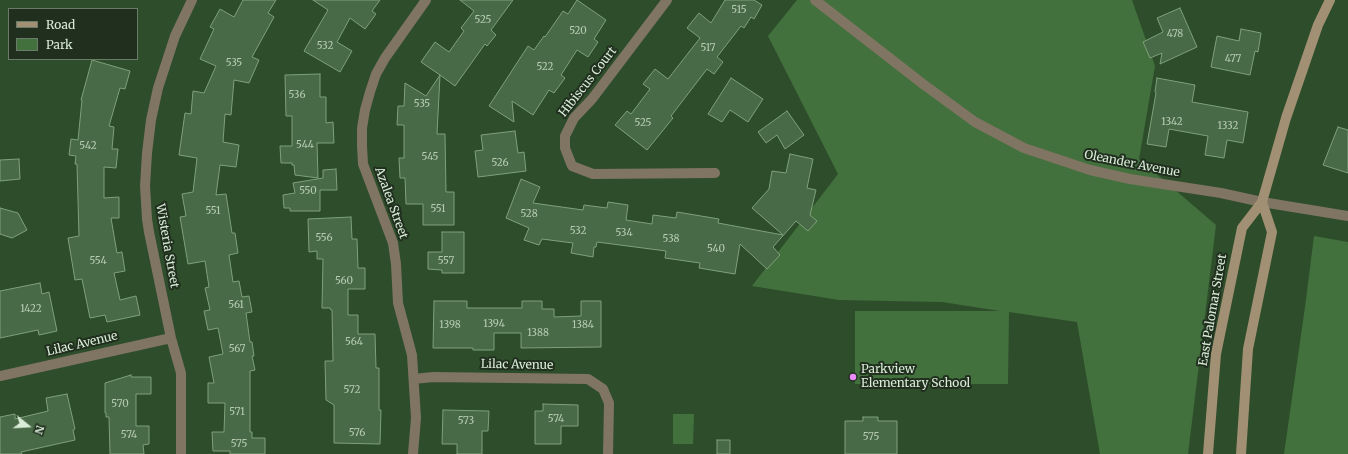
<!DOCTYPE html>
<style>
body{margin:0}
#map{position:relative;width:1348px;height:454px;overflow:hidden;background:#2e4d2b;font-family:Merriweather,serif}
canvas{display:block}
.legend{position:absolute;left:8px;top:8px;width:130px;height:52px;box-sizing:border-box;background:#212f1f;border:1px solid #6b7b69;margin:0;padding:5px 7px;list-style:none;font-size:12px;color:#d9ecd7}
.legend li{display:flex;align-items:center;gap:8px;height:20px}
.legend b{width:20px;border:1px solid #6b7b69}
.north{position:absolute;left:8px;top:406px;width:40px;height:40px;-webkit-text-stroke:3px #212f1f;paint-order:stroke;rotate:108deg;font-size:11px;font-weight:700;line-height:16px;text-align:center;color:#d9ecd7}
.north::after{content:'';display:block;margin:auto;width:14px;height:18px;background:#d9ecd7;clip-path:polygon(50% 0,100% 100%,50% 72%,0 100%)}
</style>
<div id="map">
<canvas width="1348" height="454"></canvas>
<ul class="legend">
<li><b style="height:5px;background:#a19073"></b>Road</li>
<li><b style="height:11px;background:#42713d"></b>Park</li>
</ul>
<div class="north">N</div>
</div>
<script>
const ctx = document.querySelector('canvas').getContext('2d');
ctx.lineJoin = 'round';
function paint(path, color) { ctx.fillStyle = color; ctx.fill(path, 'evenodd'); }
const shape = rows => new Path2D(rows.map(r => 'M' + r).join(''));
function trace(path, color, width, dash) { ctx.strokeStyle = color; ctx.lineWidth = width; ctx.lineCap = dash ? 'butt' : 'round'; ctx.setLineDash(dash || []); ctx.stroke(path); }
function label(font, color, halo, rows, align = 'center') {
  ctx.font = font + ' Merriweather,serif'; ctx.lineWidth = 4; ctx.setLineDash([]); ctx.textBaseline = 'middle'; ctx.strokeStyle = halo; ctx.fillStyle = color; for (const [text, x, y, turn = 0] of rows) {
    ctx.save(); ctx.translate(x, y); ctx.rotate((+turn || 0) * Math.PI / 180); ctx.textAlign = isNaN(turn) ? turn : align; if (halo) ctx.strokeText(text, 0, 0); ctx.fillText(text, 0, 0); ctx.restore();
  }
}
const green = shape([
 [797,0,1132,0,1155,66,1139,159,1216,225,1188,454,1100,454,1077,322,1009,312,1008,384,855,384,855,311,1000,311,942,302,839,300,752,286,838,174,768,36],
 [1314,236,1348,242,1348,454,1284,454,1305,307],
 [673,414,694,414,693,444,673,444]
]);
const building = shape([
 [243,0,276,0,268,13,274,17,252,57,259,60,249,83,234,80,231,115,225,114,223,142,239,145,236,167,220,165,216,195,226,194,232,233,235,233,238,253,229,255,233,282,239,281,242,297,249,296,252,312,246,313,250,342,252,342,254,356,252,356,255,370,250,371,250,432,252,432,252,438,265,438,265,454,230,454,230,451,213,451,212,432,224,432,225,403,208,403,208,383,214,383,209,357,223,354,218,328,208,330,204,311,210,310,205,288,209,287,205,261,188,264,180,217,186,216,182,194,193,192,197,158,179,155,185,113,191,114,193,91,204,93,216,66,200,59,214,29,210,27,220,9,234,17,243,0],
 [313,0,380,0,372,11,376,14,365,29,350,18,337,42,352,51,340,72,304,51,328,10,313,0],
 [460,0,513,0,491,30,496,35,487,46,485,44,455,86,440,75,437,134,445,134,446,192,454,192,454,225,423,225,423,204,406,204,405,178,400,178,399,158,404,158,404,125,397,125,398,106,404,106,405,83,426,96,440,75,421,62,435,42,449,52,464,31,461,28,474,11,460,0],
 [577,0,606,20,594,39,598,42,588,57,577,50,561,75,565,78,554,93,549,90,533,115,512,101,514,122,489,106,528,46,534,50,544,36,545,37,563,11,568,14,577,0],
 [725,0,754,0,762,5,754,19,751,17,744,28,741,26,717,57,723,62,714,74,707,69,671,116,673,118,647,150,615,125,627,111,631,114,650,89,643,84,655,69,668,79,700,38,687,28,699,13,711,23,725,0],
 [1180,8,1197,47,1160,64,1162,53,1150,58,1143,42,1163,32,1157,18,1180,8],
 [1241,29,1261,33,1258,52,1255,51,1250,75,1211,67,1217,36,1239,41,1241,29],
 [92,60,130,71,125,89,120,88,109,126,114,127,112,149,118,149,116,168,104,167,104,198,119,197,119,218,111,218,117,253,122,252,125,271,114,273,120,300,136,296,140,315,107,322,105,315,90,318,82,279,75,280,68,238,79,236,77,164,75,164,76,156,69,155,71,139,78,140,82,100,81,100,92,60],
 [320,74,320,97,326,97,326,123,333,122,334,143,317,143,318,178,295,175,294,165,292,165,292,163,281,163,280,146,292,146,292,116,286,116,285,75,320,74],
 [731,78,763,99,748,122,730,110,722,122,708,114,731,78],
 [1157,78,1195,85,1192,102,1248,112,1243,143,1227,140,1224,158,1205,155,1208,136,1169,129,1166,147,1147,144,1156,93,1155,92,1157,78],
 [787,111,804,135,785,149,777,135,766,143,758,132,787,111],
 [1338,127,1348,130,1348,173,1323,165,1338,127],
 [515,131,518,153,524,152,526,171,478,177,475,151,483,150,481,135,515,131],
 [790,154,813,159,807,188,816,190,810,215,817,221,808,231,796,221,773,247,780,255,767,269,740,244,735,274,699,268,700,263,665,258,666,251,597,242,596,247,594,247,593,257,571,253,573,243,542,239,539,245,524,240,529,228,506,218,521,179,540,187,533,203,583,210,584,205,607,208,608,202,628,205,626,220,652,224,653,215,676,218,677,212,719,219,718,223,783,235,752,208,769,189,772,171,786,173,790,154],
 [19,159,20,179,0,181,0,160,19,159],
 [336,169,337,190,320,190,320,211,290,211,290,208,284,208,283,195,295,193,293,183,323,178,323,170,336,169],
 [0,208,18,213,27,230,12,238,0,234,0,208],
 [351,217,352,239,357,239,358,268,365,268,365,289,348,289,348,315,358,315,358,334,375,334,376,368,379,368,379,410,381,410,380,444,334,443,334,405,326,400,325,361,333,361,332,310,331,310,330,308,322,308,323,259,317,259,317,251,309,252,308,219,351,217],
 [442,232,464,232,464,273,442,273,442,270,428,269,428,252,442,252,442,232],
 [40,283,42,294,49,292,57,331,39,335,38,330,0,338,0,291,40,283],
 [434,301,467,301,467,308,522,308,522,301,542,301,542,309,554,309,554,317,581,316,581,301,601,301,601,347,521,348,521,333,494,333,494,350,473,350,473,348,433,348,434,301],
 [131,375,131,377,151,377,151,394,136,394,136,426,149,426,149,444,143,445,144,454,110,454,109,417,106,417,106,413,105,413,105,383,131,375],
 [67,394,75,429,73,430,75,440,21,452,22,454,0,454,0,417,15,414,15,419,48,411,46,398,67,394],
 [543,404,578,405,578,426,561,426,561,444,535,444,535,411,543,411,543,404],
 [443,410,489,411,488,431,482,431,482,454,457,454,457,444,442,444,443,410],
 [863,417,878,417,878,421,897,421,897,454,845,454,845,421,863,421,863,417],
 [717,440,730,440,730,454,717,454,717,440]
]);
const minor = shape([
 [667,0,592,99,574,118,565,136,565,148,572,166,593,174,715,173],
 [0,376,171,338],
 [414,379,433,377,588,379,603,389,609,403,608,454],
 [181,454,181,373,171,338,149,232,147,219,145,186,147,153,151,120,158,88,175,36,192,0],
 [413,454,416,418,412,355,398,303,396,264,393,243,363,164,362,146,362,128,365,110,370,92,376,74,385,58,426,0]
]);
const tertiary = shape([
 [815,0,923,84,975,122,1024,148,1090,170,1130,179,1221,193,1262,202,1348,216]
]);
const secondary = shape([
 [1208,454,1216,354,1242,228,1262,202,1286,118,1318,25,1330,0],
 [1241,454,1248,349,1272,232,1262,202]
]);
const markers = [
 [853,377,4,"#ec8cfb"]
];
const numberNames = [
 ["515",739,10],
 ["525",483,20],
 ["520",578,31],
 ["478",1175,34],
 ["532",325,46],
 ["517",708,48],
 ["477",1233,59],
 ["535",234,63],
 ["522",545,67],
 ["536",297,95],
 ["535",422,104],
 ["1342",1172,122],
 ["525",643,123],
 ["1332",1228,126],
 ["544",305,145],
 ["542",88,146],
 ["545",430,157],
 ["526",500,163],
 ["550",308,191],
 ["551",438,209],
 ["551",213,211],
 ["528",529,214],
 ["532",578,231],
 ["534",624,233],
 ["556",324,238],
 ["538",671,239],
 ["540",716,249],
 ["554",98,261],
 ["557",446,261],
 ["560",344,281],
 ["561",236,305],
 ["1422",31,309],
 ["1394",494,324],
 ["1398",450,325],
 ["1384",583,325],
 ["1388",538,333],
 ["564",354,342],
 ["567",237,349],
 ["572",352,390],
 ["570",120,404],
 ["571",237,412],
 ["574",556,419],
 ["573",466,421],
 ["576",357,433],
 ["574",129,435],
 ["575",871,437],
 ["575",239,444]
];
const streetNames = [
 ["Hibiscus Court",588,82,-52],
 ["Oleander Avenue",1132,164,11],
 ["Azalea Street",391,203,70],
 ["Wisteria Street",167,246,80],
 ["East Palomar Street",1213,310,-80],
 ["Lilac Avenue",82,344,-13],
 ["Lilac Avenue",517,365,1]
];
const poiNames = [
 ["Parkview",861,370],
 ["Elementary School",861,384]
];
paint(green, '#42713d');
paint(building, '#496a46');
trace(building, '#7ea17a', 1);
trace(minor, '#807563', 10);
trace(tertiary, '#807563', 10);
trace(secondary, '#a19073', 10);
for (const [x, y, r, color] of markers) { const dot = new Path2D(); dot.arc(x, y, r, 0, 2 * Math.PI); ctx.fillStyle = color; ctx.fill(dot); trace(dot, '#212f1f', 1.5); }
label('10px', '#b5ccb3', null, numberNames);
label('12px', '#d9ecd7', '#212f1f', streetNames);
label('12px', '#d9ecd7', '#212f1f', poiNames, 'left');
</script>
